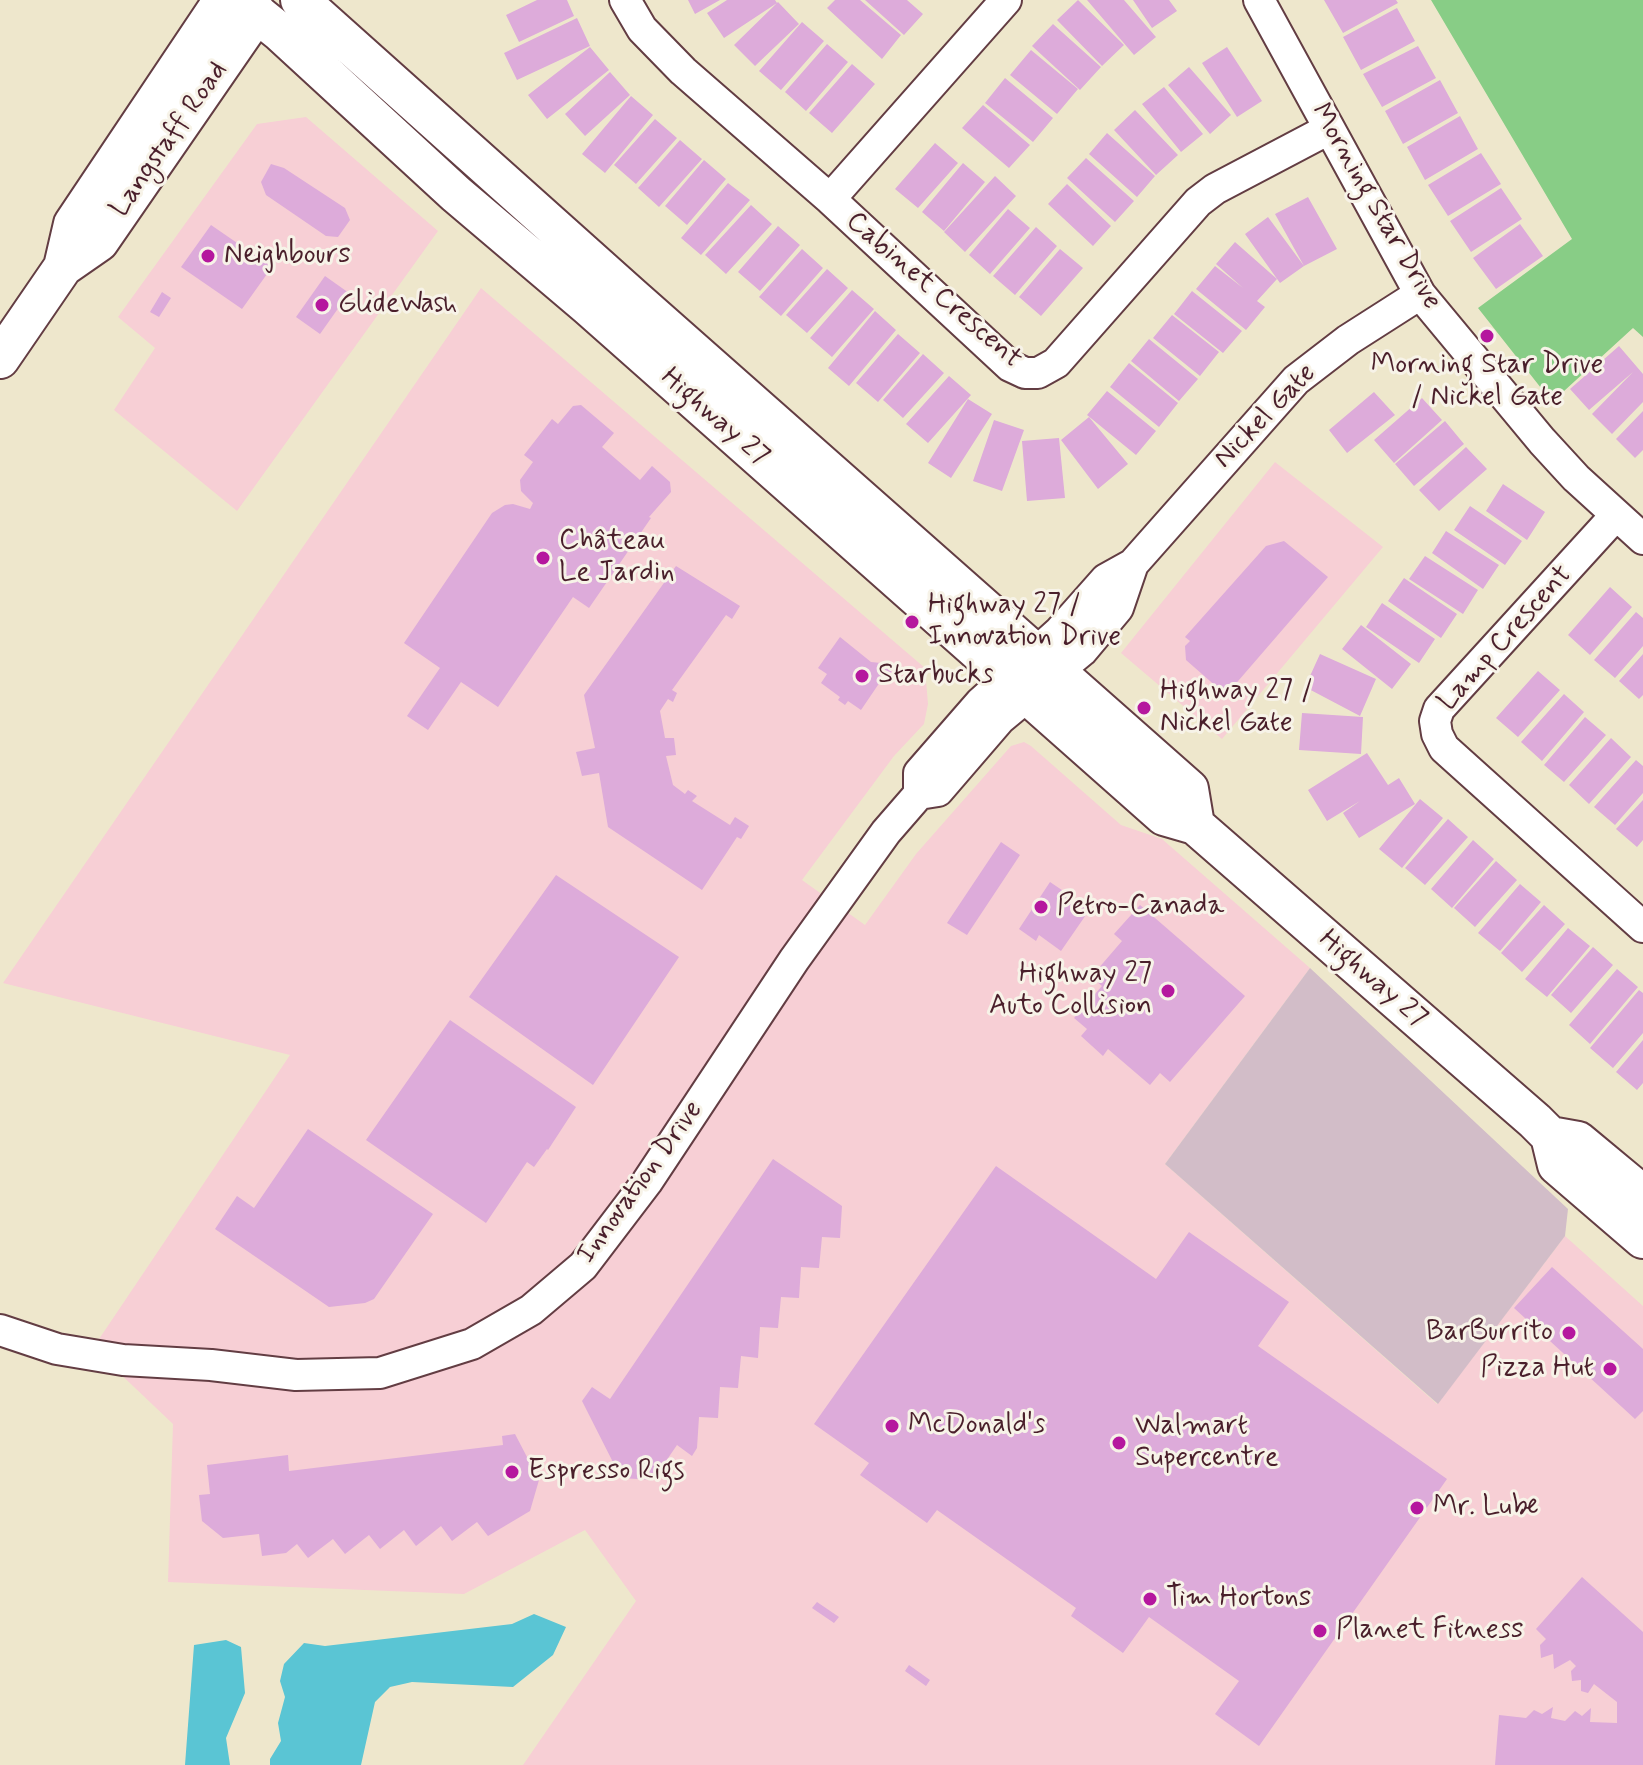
<!DOCTYPE html>
<meta charset="utf-8">
<style>
body{margin:0}
canvas{display:block;background:#eee7cc}
</style>
<canvas width="1643" height="1765"></canvas>
<script>
const ctx = document.querySelector('canvas').getContext('2d');
ctx.lineJoin = 'round';
function paint(path, color) { ctx.fillStyle = color; ctx.fill(path, 'evenodd'); }
const shape = rows => new Path2D(rows.map(r => 'M' + r).join(''));
function trace(path, color, width, dash) { ctx.strokeStyle = color; ctx.lineWidth = width; ctx.lineCap = dash ? 'butt' : 'round'; ctx.setLineDash(dash || []); ctx.stroke(path); }
function label(font, color, halo, rows, align = 'center') {
  ctx.font = font + ' Mynerve,sans-serif'; ctx.lineWidth = 6; ctx.setLineDash([]); ctx.textBaseline = 'middle'; ctx.strokeStyle = halo; ctx.fillStyle = color; for (const [text, x, y, turn = 0] of rows) {
    ctx.save(); ctx.translate(x, y); ctx.rotate((+turn || 0) * Math.PI / 180); ctx.textAlign = isNaN(turn) ? turn : align; if (halo) ctx.strokeText(text, 0, 0); ctx.fillText(text, 0, 0); ctx.restore();
  }
}
const built = shape([
 [306,117,438,231,237,511,114,410,155,348,118,317,257,124],
 [481,288,925,668,928,704,924,724,894,756,802,880,865,925,916,854,1011,746,1024,742,1031,746,1121,825,1162,839,1310,968,1165,1164,1437,1404,1565,1236,1643,1306,1643,1765,523,1765,636,1601,585,1530,464,1594,168,1582,173,1424,93,1348,290,1055,3,983],
 [1275,462,1383,547,1222,739,1121,653]
]);
const industrial = shape([
 [1310,968,1568,1209,1565,1236,1438,1404,1165,1164]
]);
const green = shape([
 [1431,0,1643,0,1643,337,1633,328,1552,402,1478,308,1572,239]
]);
const water = shape([
 [534,1614,566,1627,553,1655,513,1687,412,1682,390,1687,375,1702,361,1765,270,1765,270,1759,281,1741,278,1723,285,1697,280,1681,284,1664,304,1643,325,1646,512,1624],
 [226,1640,241,1647,245,1693,226,1738,230,1765,185,1765,194,1645]
]);
const building = shape([
 [537,0,567,0,574,16,519,42,506,15],
 [688,0,720,0,695,14],
 [727,0,775,0,777,3,724,38,707,13],
 [835,0,860,0,901,35,882,59,827,8],
 [865,0,907,0,923,14,904,35],
 [1078,0,1124,45,1102,66,1057,20],
 [1087,0,1124,0,1156,37,1134,55],
 [1133,0,1169,0,1177,11,1152,28],
 [1324,0,1396,0,1398,3,1343,33],
 [778,2,799,24,755,66,734,45],
 [1397,8,1415,41,1361,70,1343,37],
 [577,18,590,46,517,80,504,53],
 [802,22,824,41,781,90,759,71],
 [1053,24,1101,67,1080,90,1032,46],
 [827,44,848,62,806,111,785,92],
 [1418,46,1436,78,1382,107,1363,74],
 [590,47,609,70,547,119,528,95],
 [1227,47,1262,101,1237,117,1202,63],
 [1031,50,1078,89,1057,114,1010,75],
 [852,64,875,84,832,133,809,113],
 [1189,67,1231,115,1210,134,1168,85],
 [610,72,630,95,585,136,565,114],
 [1005,78,1053,118,1033,142,985,103],
 [1440,80,1458,113,1403,144,1385,111],
 [1164,87,1203,134,1181,152,1142,104],
 [631,96,653,115,605,173,582,154],
 [983,105,1030,145,1009,168,962,128],
 [1135,110,1178,155,1156,175,1114,130],
 [1460,116,1478,149,1425,180,1407,147],
 [655,119,677,138,636,184,614,165],
 [1107,133,1155,176,1137,197,1089,154],
 [680,140,702,159,659,207,638,188],
 [935,143,958,163,918,208,895,189],
 [1481,153,1501,184,1448,216,1428,185],
 [1086,158,1134,201,1115,222,1067,178],
 [704,160,726,179,687,225,665,206],
 [963,163,985,182,944,231,922,212],
 [271,164,284,168,345,208,350,220,338,237,326,236,266,195,261,182],
 [995,176,1016,196,965,252,944,232],
 [728,183,750,200,701,255,681,238],
 [1067,184,1111,226,1093,246,1048,204],
 [1501,188,1522,219,1471,252,1450,221],
 [1308,197,1337,249,1304,266,1275,214],
 [751,205,772,224,726,274,705,255],
 [1008,209,1030,228,990,274,969,255],
 [1268,217,1304,266,1280,283,1245,234],
 [1520,224,1543,256,1496,289,1473,258],
 [211,225,272,267,242,309,181,267],
 [778,226,800,245,760,291,738,272],
 [1036,227,1057,246,1015,295,993,276],
 [1235,242,1277,279,1257,301,1265,307,1246,330,1196,289,1215,266,1243,288,1216,264],
 [802,249,823,268,781,316,759,297],
 [1060,249,1083,268,1041,316,1019,297],
 [827,269,848,288,807,333,786,315],
 [325,276,349,293,320,334,296,317],
 [852,290,874,309,832,357,810,338],
 [1192,291,1242,331,1223,353,1174,314],
 [162,292,171,298,159,317,150,312],
 [875,311,896,330,849,386,828,368],
 [1172,315,1219,352,1200,376,1153,338],
 [898,334,920,353,878,402,856,383],
 [1149,339,1198,379,1179,401,1131,361],
 [1619,346,1643,374,1643,402,1612,434,1592,414,1633,372,1589,410,1570,389],
 [923,354,944,373,903,418,883,400],
 [1129,363,1178,403,1159,427,1110,387],
 [949,376,971,395,928,443,906,424],
 [1107,391,1156,431,1136,455,1087,415],
 [1374,392,1395,415,1347,453,1329,430],
 [1422,398,1442,420,1394,463,1374,440],
 [968,399,992,414,951,478,928,463],
 [581,405,614,433,602,447,640,480,652,466,670,482,671,492,649,517,651,518,589,608,573,597,498,707,461,682,428,730,407,716,440,668,404,643,492,513,505,505,513,504,530,509,533,503,521,491,520,480,533,462,524,455,552,419,558,424,573,406],
 [1643,411,1643,450,1635,458,1616,439],
 [1089,417,1128,464,1098,489,1061,440],
 [994,420,1024,430,1002,491,973,481],
 [1445,421,1464,444,1414,486,1395,464],
 [1059,438,1065,498,1027,501,1022,441],
 [1466,447,1487,469,1439,511,1419,490],
 [1503,484,1545,512,1527,540,1486,511],
 [1470,506,1522,541,1505,565,1454,530],
 [1446,531,1499,565,1483,589,1432,553],
 [1284,541,1328,577,1226,695,1186,660,1185,646,1190,641,1185,637,1266,546],
 [1425,556,1478,590,1463,614,1409,579],
 [676,566,740,606,732,619,726,615,672,690,677,693,673,702,668,699,660,711,665,738,674,738,676,755,666,756,673,785,685,794,688,790,697,796,692,801,730,825,735,817,749,826,741,839,737,837,702,890,608,827,599,773,582,776,576,752,595,748,584,695],
 [1404,578,1457,614,1441,638,1388,601],
 [1610,587,1632,607,1590,655,1568,635],
 [1382,603,1435,639,1419,663,1366,627],
 [1636,612,1643,618,1643,646,1615,678,1594,660],
 [1361,625,1411,664,1392,689,1342,649],
 [840,637,871,662,881,663,892,672,883,684,880,682,861,710,848,701,845,705,838,700,840,697,821,683,827,674,818,668],
 [1320,654,1376,679,1360,716,1305,687],
 [1643,654,1643,695,1639,699,1619,681],
 [1538,671,1560,690,1518,737,1496,718],
 [1564,694,1584,712,1542,761,1521,742],
 [1302,713,1363,717,1361,754,1299,750],
 [1585,717,1606,735,1564,782,1544,765],
 [1611,738,1631,757,1589,804,1569,785],
 [1367,753,1388,785,1399,778,1415,804,1359,838,1343,813,1360,801,1327,821,1308,790],
 [1636,760,1643,766,1643,793,1615,825,1594,807],
 [1420,799,1443,818,1402,868,1379,849],
 [1643,800,1643,840,1637,847,1616,829],
 [1448,819,1468,837,1425,885,1405,868],
 [1473,840,1494,859,1452,908,1431,889],
 [1001,842,1020,855,967,935,947,923],
 [1496,861,1517,880,1475,927,1454,908],
 [556,875,679,957,593,1085,469,997],
 [1050,882,1090,909,1061,951,1039,935,1036,941,1019,929],
 [1520,884,1541,902,1500,951,1478,933],
 [1140,905,1245,996,1170,1082,1160,1073,1150,1085,1108,1049,1103,1056,1081,1036,1087,1029,1074,1018,1102,986,1091,977,1122,941,1114,934],
 [1544,905,1565,924,1522,972,1501,953],
 [1568,928,1590,946,1547,997,1525,979],
 [1593,947,1613,965,1571,1013,1551,995],
 [1617,969,1638,987,1590,1044,1569,1025],
 [1639,990,1643,993,1643,1033,1613,1068,1590,1048],
 [450,1020,576,1107,548,1150,547,1149,534,1167,527,1162,486,1223,366,1140],
 [1643,1040,1643,1083,1637,1090,1616,1072],
 [308,1129,433,1214,374,1299,365,1303,329,1307,215,1229,237,1196,254,1208],
 [773,1159,842,1206,840,1238,822,1237,819,1268,801,1267,799,1298,781,1297,778,1328,760,1327,758,1358,741,1356,738,1388,720,1387,718,1418,699,1417,697,1448,692,1456,677,1445,653,1480,621,1478,582,1401,592,1387,610,1399],
 [996,1166,1156,1279,1189,1232,1289,1302,1258,1346,1447,1479,1259,1746,1215,1714,1239,1681,1149,1617,1123,1653,1071,1616,1076,1608,937,1510,927,1523,860,1475,869,1463,814,1424],
 [1552,1267,1643,1349,1643,1411,1635,1419,1514,1308],
 [515,1434,539,1480,530,1511,488,1536,477,1522,452,1541,441,1526,416,1546,404,1530,380,1549,369,1535,345,1554,333,1539,308,1558,297,1544,286,1553,262,1556,259,1534,223,1538,202,1521,199,1495,210,1494,207,1465,288,1455,289,1471,503,1445,502,1436],
 [1582,1577,1643,1632,1643,1765,1495,1765,1499,1715,1526,1718,1534,1710,1542,1714,1553,1707,1551,1718,1565,1721,1575,1711,1582,1716,1591,1708,1590,1722,1617,1723,1617,1702,1594,1684,1588,1693,1581,1691,1581,1680,1572,1681,1571,1671,1576,1666,1570,1660,1554,1669,1553,1654,1541,1658,1540,1645,1546,1639,1536,1629],
 [817,1602,839,1617,834,1623,812,1608],
 [909,1665,930,1680,926,1686,905,1671]
]);
const minor = shape([
 [625,0,642,29,683,71,830,199,1010,366,1025,373,1038,373,1056,363,1198,202,1215,189,1329,129],
 [1259,0,1420,294,1542,441,1576,478,1643,539],
 [830,199,1006,0],
 [1616,515,1439,709,1435,721,1437,734,1444,748,1643,927],
 [919,794,919,773,980,703,1059,632,1106,579,1133,564,1296,380,1348,340,1420,294],
 [0,1330,57,1349,123,1360,211,1365,296,1375,380,1373,472,1344,531,1310,583,1266,647,1182,794,960,886,832,919,794,938,791,1000,719,1082,651,1118,608,1133,564]
]);
const major = shape([
 [240,0,281,33,456,194,588,306,1164,816,1195,825,1535,1121,1550,1136,1557,1165,1643,1239],
 [300,0,632,297,1189,789,1195,825],
 [63,267,73,224,223,0],
 [0,359,63,267,99,242,257,13],
 [1550,1136,1578,1141,1643,1195]
]);
const markers = [
 [208,256,8,"#b5179e"],
 [322,305,8,"#b5179e"],
 [1487,336,8,"#b5179e"],
 [543,558,8,"#b5179e"],
 [912,622,8,"#b5179e"],
 [862,676,8,"#b5179e"],
 [1144,708,8,"#b5179e"],
 [1041,907,8,"#b5179e"],
 [1168,991,8,"#b5179e"],
 [1569,1333,8,"#b5179e"],
 [1610,1369,8,"#b5179e"],
 [892,1426,8,"#b5179e"],
 [1119,1443,8,"#b5179e"],
 [512,1472,8,"#b5179e"],
 [1417,1508,8,"#b5179e"],
 [1150,1599,8,"#b5179e"],
 [1320,1631,8,"#b5179e"]
];
const streetNames = [
 ["Langstaff Road",170,140,-55],
 ["Morning Star Drive",1375,207,60],
 ["Cabinet Crescent",933,291,41],
 ["Nickel Gate",1266,417,-46],
 ["Highway 27",714,418,41],
 ["Lamp Crescent",1506,639,-48],
 ["Highway 27",1372,980,41],
 ["Innovation Drive",641,1183,-54]
];
const poiNames = [
 ["Neighbours",224,256],
 ["GlideWash",338,305],
 ["Morning Star Drive",1487,366,"center"],
 ["/ Nickel Gate",1487,398,"center"],
 ["Château",559,542],
 ["Le Jardin",559,574],
 ["Highway 27 /",928,606],
 ["Innovation Drive",928,638],
 ["Starbucks",878,676],
 ["Highway 27 /",1160,692],
 ["Nickel Gate",1160,724],
 ["Petro-Canada",1057,907],
 ["Highway 27",1152,975,"right"],
 ["Auto Collision",1152,1007,"right"],
 ["BarBurrito",1553,1333,"right"],
 ["Pizza Hut",1594,1369,"right"],
 ["McDonald's",908,1426],
 ["Walmart",1135,1427],
 ["Supercentre",1135,1459],
 ["Espresso Rigs",528,1472],
 ["Mr. Lube",1433,1508],
 ["Tim Hortons",1166,1599],
 ["Planet Fitness",1336,1631]
];
paint(built, '#f7cfd5');
paint(industrial, '#d2bdc8');
paint(green, '#88cd86');
paint(water, '#5ac5d4');
paint(building, '#ddabda');
trace(minor, '#633d43', 34);
trace(major, '#633d43', 42);
trace(minor, '#fff', 30);
trace(major, '#fff', 38);
for (const [x, y, r, color] of markers) { const dot = new Path2D(); dot.arc(x, y, r, 0, 2 * Math.PI); ctx.fillStyle = color; ctx.fill(dot); trace(dot, '#f7f3e8', 3); }
label('28px', '#4a1f2b', '#f7f3e8', streetNames);
label('28px', '#4a1f2b', '#f7f3e8', poiNames, 'left');
</script>
